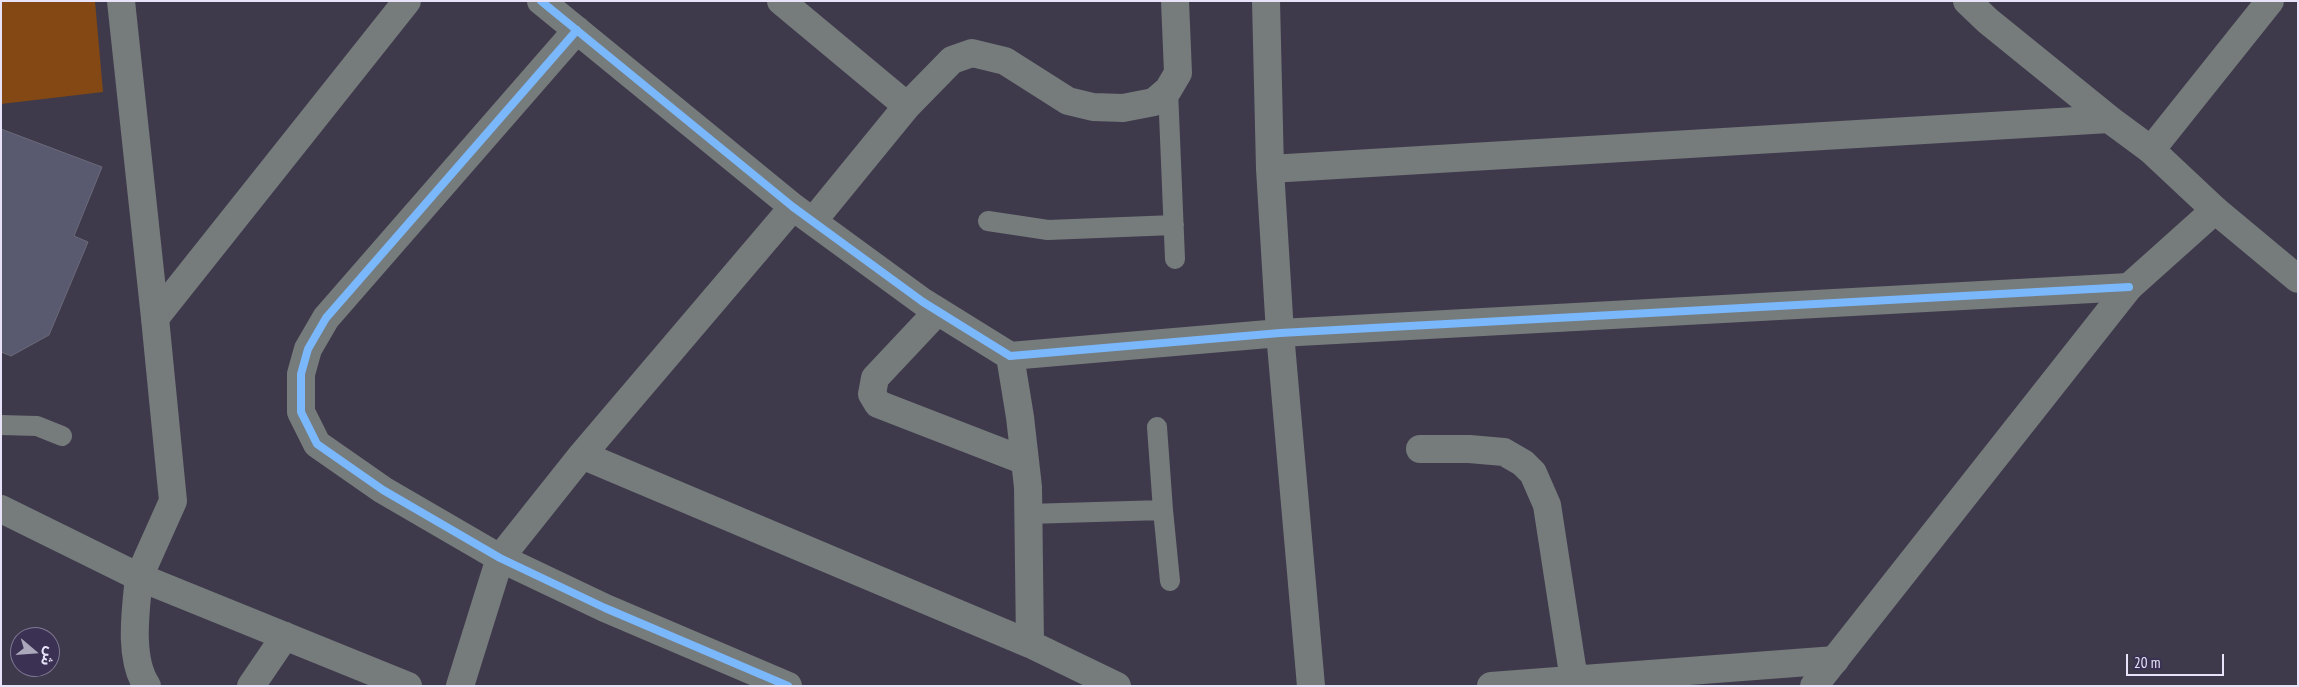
<!DOCTYPE html>
<meta charset="utf-8">
<style>
body{margin:0}
#map{position:relative;width:2299px;height:687px;overflow:hidden;background:#3e3a4b;font-family:"PT Sans Narrow","Noto Sans Arabic",sans-serif}
canvas{display:block}
.frame{position:absolute;inset:0;border:2px solid #e8e3f9;pointer-events:none}
.north{position:absolute;left:10px;top:627px;width:50px;height:50px;box-sizing:border-box;background:#3b3253;border:1px solid #807995;border-radius:50%;rotate:108deg;font-size:14px;font-weight:700;line-height:20px;text-align:center;color:#e8e3f9}
.north::after{content:'';display:block;margin:auto;width:18px;height:22px;background:#aca8bc;clip-path:polygon(50% 0,100% 100%,50% 72%,0 100%)}
.scale{position:absolute;left:2126px;top:654px;width:98px;height:22px;box-sizing:border-box;border:2px solid #e8e3f9;border-top:0;padding-left:6px;font-size:15px;line-height:18px;white-space:nowrap;color:#e8e3f9;-webkit-text-stroke:4px #3b3253;paint-order:stroke}
</style>
<div id="map">
<canvas width="2299" height="687"></canvas>
<div class="frame"></div>
<div class="north">ش</div>
<div class="scale">20 m</div>
</div>
<script>
const ctx = document.querySelector('canvas').getContext('2d');
ctx.lineJoin = 'round';
function fillPath(path, color) { ctx.fillStyle = color; ctx.fill(path, 'evenodd'); }
function stroke(path, color, width, dash) { ctx.strokeStyle = color; ctx.lineWidth = width; ctx.lineCap = dash ? 'butt' : 'round'; ctx.setLineDash(dash || []); ctx.stroke(path); }
const green = new Path2D(`
 M1,1h94l8,91 -102,12z`);
const building = new Path2D(`
 M1,129l101,38 -28,69 14,6 -39,93 -38,21 -10,-4z`);
const service = new Path2D(`
 M1168,90l7,169
 M988,221l60,9 126,-5
 M1,425l36,1 25,10
 M1163,510l7,71
 M1028,514l135,-4 -6,-83`);
const minor = new Path2D(`
 M541,1l252,206 130,95 87,54 270,-23 849,-46
 M781,1l126,105
 M1266,1l4,168 10,164 31,353
 M577,30l-251,288 -18,31 -7,25v38l16,32 66,46 117,68 105,50 183,78
 M2151,150l119,-149
 M1270,169l839,-50
 M2215,210l83,69
 M813,221l94,-115 45,-46 20,-7 33,8 63,40 25,6 30,1 31,-6 14,-12 10,-17 -3,-72
 M938,311l-63,67 -3,16 6,10 147,57
 M155,318l252,-317
 M1010,356l10,61 8,70 2,157
 M1420,449h49l35,3 19,11 10,10 14,32 27,175
 M582,455l448,189 87,42
 M139,577c-3,31 -11,81 8,109
 M251,686l34,-50
 M460,686l40,-128 82,-103 211,-248
 M1491,686l344,-26`);
const tertiary = new Path2D(`
 M121,1l34,317 18,183 -34,76
 M1,509l138,68 269,109
 M1814,686l315,-399 86,-77 -64,-60 -42,-31 -121,-98 -21,-20`);
const cycleway = new Path2D(`
 M541,1l252,206 130,95 87,54 270,-23 849,-46
 M577,30l-251,288 -18,31 -7,25v38l16,32 66,46 117,68 105,50 183,78`);
fillPath(green, '#834813');
fillPath(building, '#59596f');
stroke(building, '#6b6a79', 1);
stroke(service, '#767b7c', 20);
stroke(minor, '#767b7c', 28);
stroke(tertiary, '#767b7c', 28);
stroke(cycleway, '#7ab7fb', 8);
</script>
